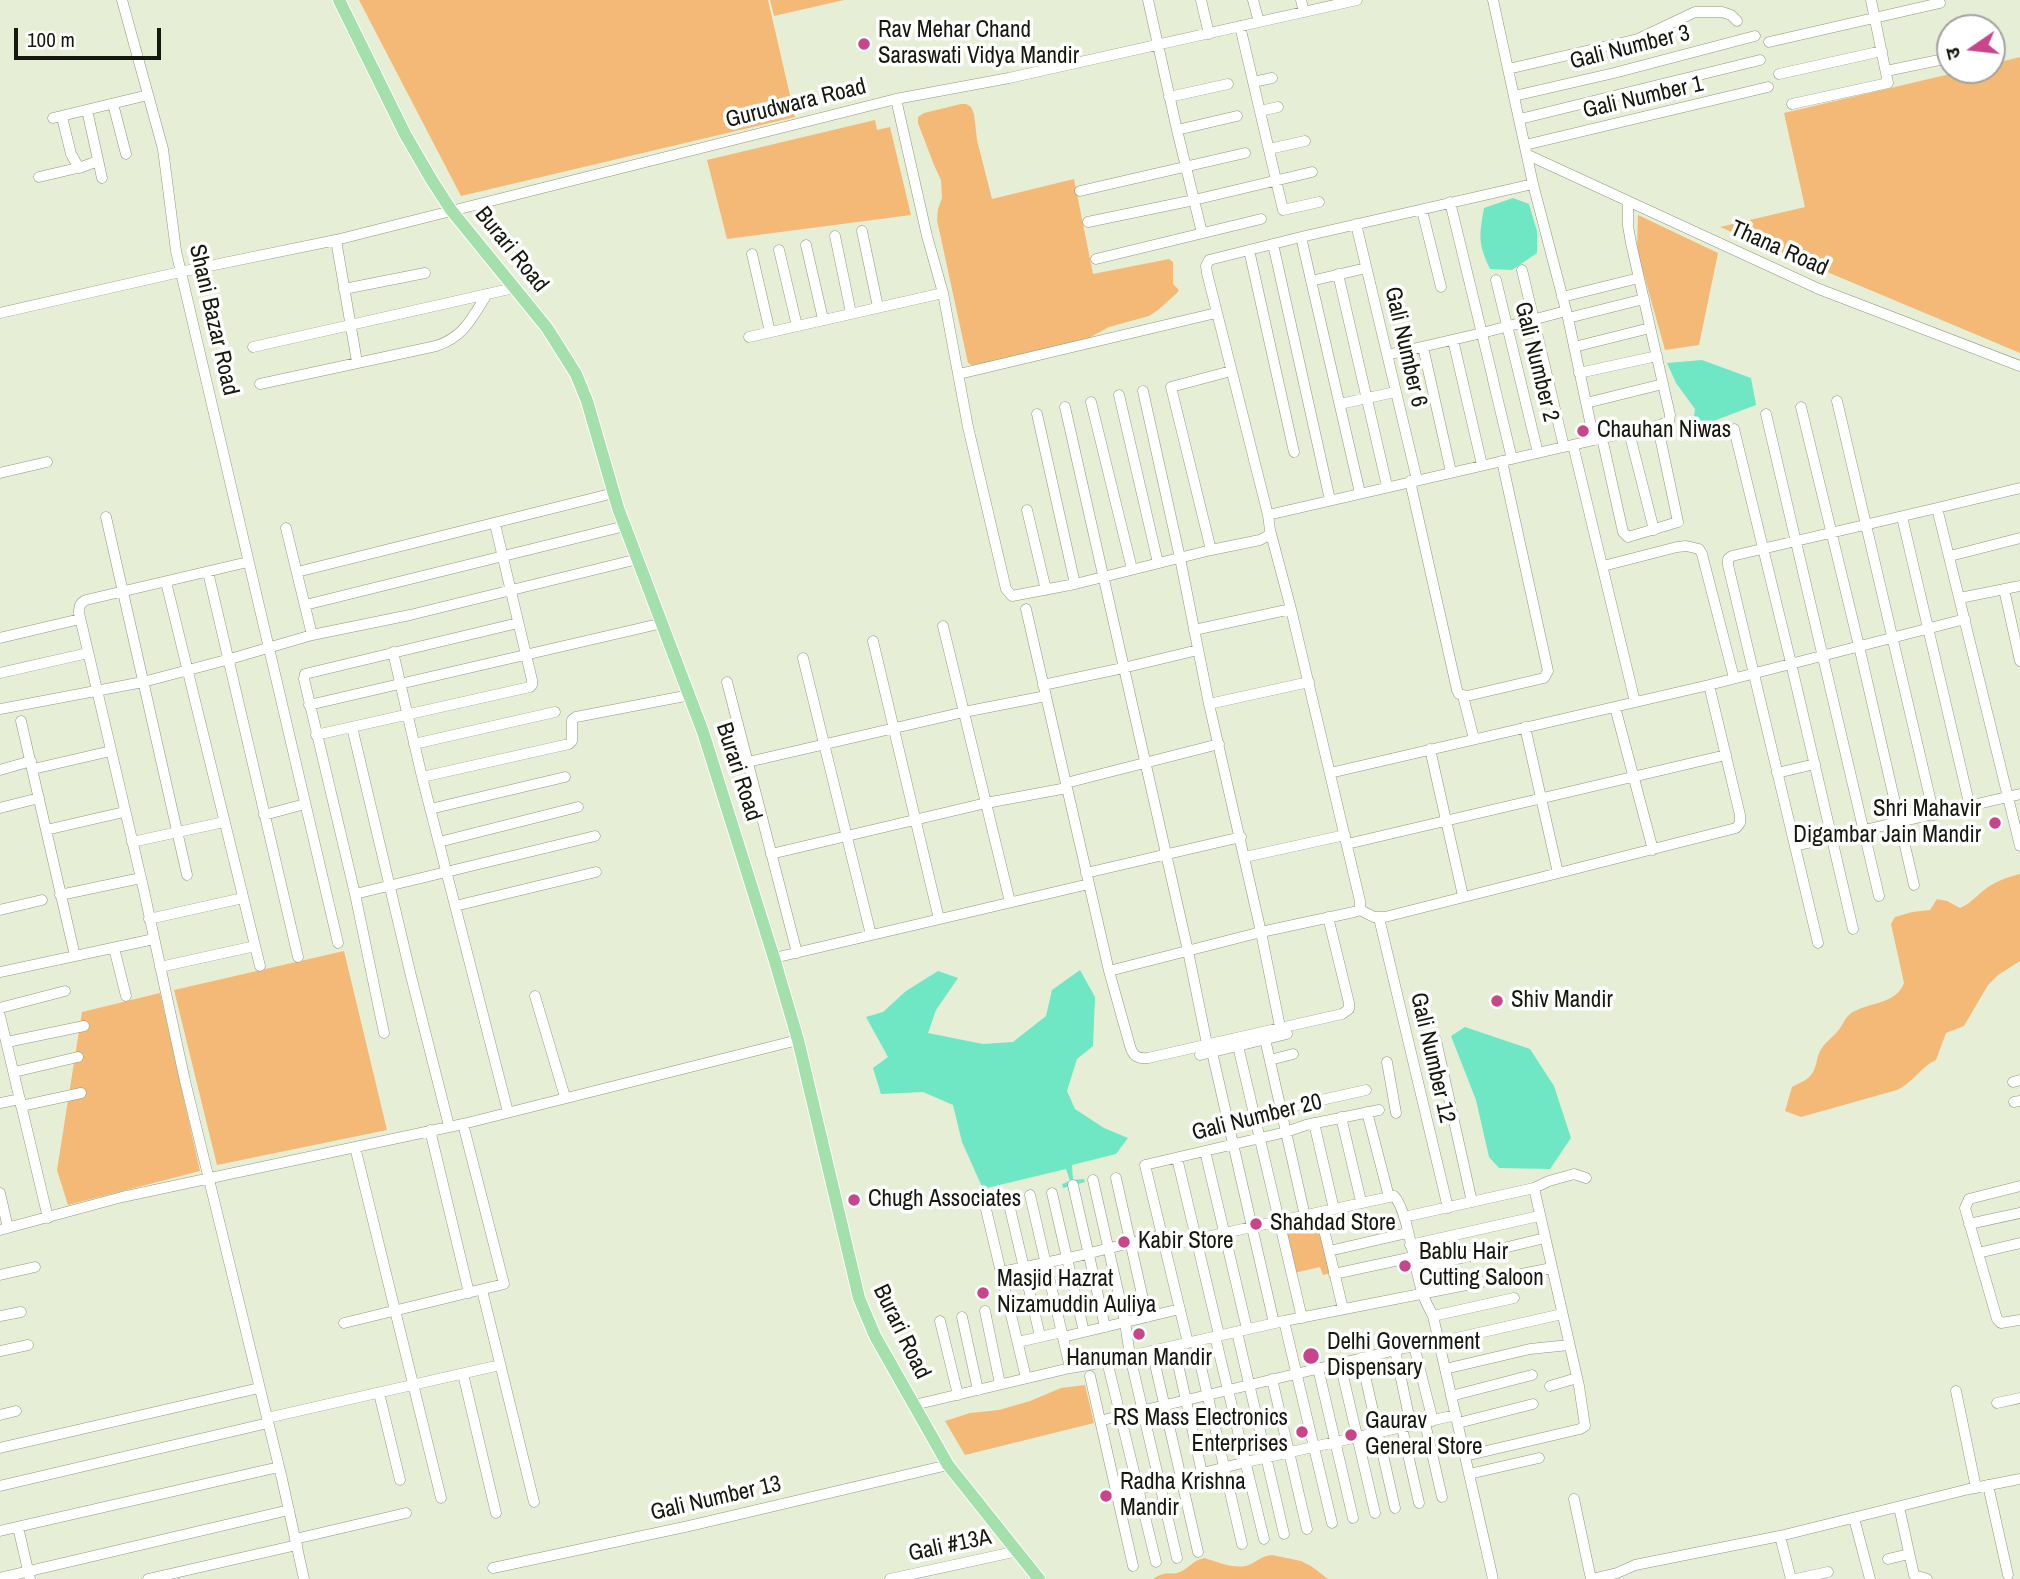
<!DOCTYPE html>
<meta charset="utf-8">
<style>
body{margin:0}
#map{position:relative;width:2020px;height:1579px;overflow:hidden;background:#e6eed5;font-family:"Archivo Narrow","Noto Sans Devanagari",sans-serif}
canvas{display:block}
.north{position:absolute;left:1936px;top:14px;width:70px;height:70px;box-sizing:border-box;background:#fff;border:2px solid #a2a39f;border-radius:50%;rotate:256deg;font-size:19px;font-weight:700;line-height:28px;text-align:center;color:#16180f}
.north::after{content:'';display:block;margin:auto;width:24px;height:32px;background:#c8458a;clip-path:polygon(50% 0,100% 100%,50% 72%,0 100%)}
.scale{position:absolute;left:14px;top:28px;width:147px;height:32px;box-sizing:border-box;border:4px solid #16180f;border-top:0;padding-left:9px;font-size:21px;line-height:24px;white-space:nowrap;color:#16180f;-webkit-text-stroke:5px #fff;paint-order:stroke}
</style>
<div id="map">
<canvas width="2020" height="1579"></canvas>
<div class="north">उ</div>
<div class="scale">100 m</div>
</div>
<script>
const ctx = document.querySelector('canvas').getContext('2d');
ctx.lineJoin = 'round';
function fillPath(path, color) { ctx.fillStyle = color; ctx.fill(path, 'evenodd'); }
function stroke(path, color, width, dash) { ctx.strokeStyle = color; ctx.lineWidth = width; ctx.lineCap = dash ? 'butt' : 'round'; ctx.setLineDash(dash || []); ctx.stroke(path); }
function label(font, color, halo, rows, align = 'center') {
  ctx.font = font + ' "Archivo Narrow",sans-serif'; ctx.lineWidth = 7; ctx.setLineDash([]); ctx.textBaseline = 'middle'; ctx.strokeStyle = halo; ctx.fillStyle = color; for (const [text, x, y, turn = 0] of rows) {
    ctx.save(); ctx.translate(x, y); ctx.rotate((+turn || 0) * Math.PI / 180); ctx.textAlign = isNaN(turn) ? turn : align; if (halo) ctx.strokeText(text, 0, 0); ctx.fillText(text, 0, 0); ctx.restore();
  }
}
const green = new Path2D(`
 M359,0h409l27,117 -334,79z
 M770,0h74l-70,16z
 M2020,57v296l-300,-126 85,-20 -21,-94 183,-43h25v-6z
 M961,104h5l5,3 3,7 3,26 15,59 82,-20 19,95 76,-15 4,3v22l6,6 -2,3 -19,17 -9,6 -40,11 -22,12 -107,25 -8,1 -4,-2 -31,-143 1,-11 4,-11 -1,-18 -7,-15 -16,-42v-6l6,-4z
 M875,120l2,10 13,-3 21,88 -184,24 -20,-79z
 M1638,215l80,38 -19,92 -34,5 -28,-100z
 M2020,874v87l-22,14 -10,10 -24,41 -18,7 -10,27c-16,7 -23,23 -39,30l-96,27 -16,-6 7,-24c5,-3 14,-6 18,-11 7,-7 6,-17 10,-25 4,-8 12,-13 18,-20 5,-6 6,-12 12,-17 18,-13 45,-8 54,-31l-13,-59 4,-7 17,-5 18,-2 7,-11 10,2 13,7c10,-4 15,-11 23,-17 10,-9 25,-14 37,-17z
 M344,951l43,179 -170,35 -43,-175z
 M160,993l40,178 -132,34 -11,-35 25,-158z
 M1318,1219l13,54 -8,2 -3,-8 -26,6 -10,-47z
 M1085,1385l9,38 -129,32 -20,-34 25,-8 29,-3 31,-9 31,-13z
 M1272,1555l29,6 10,5 17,13h-175c14,-9 16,-3 27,-7 10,-4 11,-11 24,-14 14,4 34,13 47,6 8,-4 11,-8 21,-9z`);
const water = new Path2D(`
 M1513,198l16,6 8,27v22l-25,17 -22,-1c-12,-26 -11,-33 -6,-61z
 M1702,360l49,18 5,27 -48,18 -15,2 2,-16 -19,-26 -9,-20z
 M1080,970l15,27 -2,49 -16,13 -10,32 8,18 29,19 24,10 -12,16 -44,11 1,15 11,-1 1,3 -22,6 -1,-4 8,-3 -4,-12 -83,20 -21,-47 -9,-37 -30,-13 -42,2 -8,-26 15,-11 -22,-40 17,-5 23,-21 32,-20 20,7 -22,32 -8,23 55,11 30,-2 33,-26 6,-26z
 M1465,1027l65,22 24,37 17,52 -21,31 -51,-1 -10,-11 -13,-57 -25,-64z`);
const minor = new Path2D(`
 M122,0l41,149 13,102 162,692
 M1148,0l29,130 25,103
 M1201,0l8,34
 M1253,0l6,22
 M1301,0l3,12
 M1240,26l43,184 36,-8
 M1769,42l171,-39
 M1508,69l130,-30 57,-27h27l9,3 6,6
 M1886,71l63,-13
 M1779,74l103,-23
 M1253,82l19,-4
 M1514,96l100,-23 141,-37
 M1169,97l59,-13
 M896,99l31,137 16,57 25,134 38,162 6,7 63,-12 136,-34 49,-10 9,-5 1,-5 -2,-15 -61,-242 -1,-7 3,-6 92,-23 232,-53
 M113,104l13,50
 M1792,104l96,-21 -17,-83
 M87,110l15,68
 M1260,111l18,-4
 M62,117l9,37 8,14 19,-7
 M53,118l95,-23
 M1520,119l240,-59
 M1177,130l60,-14
 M1525,145l243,-58
 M1269,149l36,-8
 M1528,155l291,134 201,77
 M39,177l34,-8
 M1080,191l165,-38
 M1450,202l43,177
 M1422,210l19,77
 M1088,222l106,-22 118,-28
 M1356,224l61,256
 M862,231l16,76
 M835,236l16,77
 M1301,237l59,256
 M336,240l21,122
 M1273,244l57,256
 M806,245l17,74
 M779,250l18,76
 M1249,250l45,202
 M752,254l18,78
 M1096,259l165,-40
 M1522,270l42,177
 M1338,274l49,212
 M1496,280l42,173
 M1311,281l55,-13
 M344,289l81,-16
 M1562,297l77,-19
 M0,313l180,-41 156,-32 560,-141 113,-21 348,-78
 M1568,318l76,-19
 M749,337l194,-44
 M1453,340l29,125
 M253,347l261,-59
 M1423,347l28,125
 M1574,347l76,-19
 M1391,354l91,-21 84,-22
 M1579,373l78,-17
 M959,374l257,-61
 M1493,380l19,79
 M260,384l176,-38c28,-9 36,-28 51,-52
 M1143,391l37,167 29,146 52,228 19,95
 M1119,395l39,168
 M1837,401l97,414
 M1091,402l41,167
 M1586,403l77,-19
 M1340,404l55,-12
 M1065,407l123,544 19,93
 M1801,407l58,239 55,239
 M1037,414l38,170
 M1766,414l113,482
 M1734,429l57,234 62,266
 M1629,432l25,98
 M1602,438l21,94 5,5 50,-15 -18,-85
 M1594,440l66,-15 9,-4 1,-6 -39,-172 -3,-17v-25
 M1573,445l62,257
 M0,473l47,-11
 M1410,481l47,209 2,4 8,2 77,-18 4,-7 -46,-210
 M2020,488l-83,20 83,338
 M1027,510l19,80
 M1268,515l326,-75 -26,-122 -35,-134 -40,-184
 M106,517l81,358
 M1902,517l68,290
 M286,528l26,107
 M1211,550l-40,-163 60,-16
 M1950,556l70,-18
 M248,562l-162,38c-6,3 -7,6 -7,13l65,278 41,190 97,398 22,100
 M1603,566l74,-19 9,-1 13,3 3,5 32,124
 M208,572l90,385
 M297,572l317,-79
 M166,582l94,384
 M2004,589l16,72
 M1960,598l60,-12
 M305,605l320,-79
 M1026,609l83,362 152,-39 93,-20 6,-2v-9l-69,-292 -21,-79
 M943,626l67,276
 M1194,630l97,-21
 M0,638l80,-19
 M873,641l66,278
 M393,652l29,125 86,335
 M803,658l68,277
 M0,673l88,-20
 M727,682l70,271
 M1043,685l80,-17 75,-18
 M1463,696l11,43
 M1209,704l100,-22
 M309,705l354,-82
 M1615,707l38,143
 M0,709l143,-27 87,-23 82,-24 98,-20 228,-56
 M21,721l54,235
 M352,727l59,249 38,150
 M1525,727l33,146
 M316,735l214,-48 2,-2v-5l-37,-156
 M414,744l141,-32
 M1430,749l33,147
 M748,762l216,-50 82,-16
 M33,769l78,-18
 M0,770l31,-9
 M1330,773l379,-88 256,-66
 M1777,773l38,-9
 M422,777l147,-33 3,-3v-21l4,-3 114,-22
 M1066,783l153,-39
 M0,808l39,-10
 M430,809l135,-32
 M264,815l41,-11
 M46,830l78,-18
 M132,842l92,-20
 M439,842l139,-35
 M1347,844l379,-89
 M1795,846l225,-52
 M771,854l215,-51 81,-15
 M1245,857l100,-22
 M1086,873l155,-36
 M355,894l240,-58
 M60,895l81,-17
 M455,906l141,-34
 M0,910l42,-10
 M1360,910l14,7h11l351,-89 4,-5v-8l-31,-130
 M1379,918l69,290
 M149,919l94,-21
 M1818,943l-90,-378v-6l4,-3 205,-48
 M114,948l12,48
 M774,958l315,-74
 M160,967l95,-21
 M1109,971l21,75c3,10 7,13 18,12l194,-44 7,-5v-6l-21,-86
 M0,972l154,-33
 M535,996l30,101
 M0,1008l65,-17
 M0,1016l48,202
 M384,1033l-29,-139 -51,-215 1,-5 4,-1 209,-50
 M1265,1039l40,177
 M1436,1040l36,162
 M7,1042l77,-16
 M1238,1046l64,272
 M1212,1052l62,271
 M1200,1055l87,-21
 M1270,1060l23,-6
 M1387,1062l9,51
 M14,1072l64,-15
 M2013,1082l7,-2
 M2014,1102l6,-1
 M0,1103l20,-4
 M21,1106l60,-13
 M1281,1109l85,-19
 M1367,1112l22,85
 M1341,1117l19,80
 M1314,1123l19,82
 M430,1130l39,163
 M355,1147l86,351
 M1205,1151l42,178
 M1177,1158l42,177
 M1116,1178l31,139
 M1093,1180l32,142 5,34 47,202
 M1073,1185l15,66
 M2020,1186l-51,13 -4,9 32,111 4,4 19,-3
 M0,1193l8,35
 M1052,1193l32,139
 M1030,1195l40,173
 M1008,1200l32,136
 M985,1205l41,173
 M1320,1213l23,96
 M1404,1217l130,-29 15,-7 25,-7 12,4
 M1969,1224l51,-11
 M0,1230l122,-33 341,-73 335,-84
 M1410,1245l129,-29
 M1165,1246l224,-49 5,-1c14,14 20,73 28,95 2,9 7,17 11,25l60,263
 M1329,1251l78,-18
 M1090,1253l72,-18
 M1978,1253l42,-10
 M1089,1255l16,72
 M1416,1269l129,-31
 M1002,1272l85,-18
 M1334,1274l79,-17
 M0,1275l35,-8
 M482,1290l52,212
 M985,1311l15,73
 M0,1316l21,-4
 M1433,1316l81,-18
 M962,1317l16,73
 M940,1321l18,74
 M1284,1321l48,202
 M344,1323l160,-39 -41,-160
 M1237,1332l47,202
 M1215,1336l49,203
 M1063,1337l117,-28
 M1195,1341l47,203
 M1018,1342l44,-10
 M1439,1342l123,-28
 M1188,1343l-43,-178 141,-33 20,-7 73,-15
 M1174,1346l28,127
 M1414,1346l19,75
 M1395,1350l16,76
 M0,1351l28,-6
 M1152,1351l46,201
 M1361,1358l34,150
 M1107,1361l49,201
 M1340,1363l35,150
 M1318,1368l35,150
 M1445,1369l85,-20 39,-4
 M463,1374l33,139
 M1090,1376l43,190
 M1272,1379l35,150
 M1550,1386l27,-8
 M1956,1391l20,97
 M379,1393l21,87
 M1451,1396l81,-21
 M1997,1403l23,-5
 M914,1405l156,-37 24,-4 190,-43 268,-53
 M0,1415l16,-4
 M267,1418l233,-53
 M1107,1419l331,-79
 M1425,1423l17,74
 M1458,1423l75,-19
 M1402,1428l17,75
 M0,1448l259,-60
 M1465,1456l115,-27 5,-3 -6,-40 -45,-198
 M1469,1474l70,-16
 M1988,1485l20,90
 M0,1486l268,-63
 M1116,1495l130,-33 210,-47
 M1574,1499l17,80
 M1899,1507l15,68 13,4
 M1854,1518l16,61
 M18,1527l12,52
 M0,1531l279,-64
 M1780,1536l11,43
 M295,1539l111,-26
 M1888,1559l21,-5
 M493,1568l196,-42 259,-61
 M0,1578l289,-68
 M148,1579l149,-34
 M890,1579l128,-28
 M1592,1579l25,-6 18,-8 145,-29 189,-47 51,-10
 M1796,1579l32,-7`);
const major = new Path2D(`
 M339,0l66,134 26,45 20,31 96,118 29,46 11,27 31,107 85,224 71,226 24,82 61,258 16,38 73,129 91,114`);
const markers = [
 [864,44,7,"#c8458a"],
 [1583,431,7,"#c8458a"],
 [1995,823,7,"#c8458a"],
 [1497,1001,7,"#c8458a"],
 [854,1200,7,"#c8458a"],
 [1256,1224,7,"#c8458a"],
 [1124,1242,7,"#c8458a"],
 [1405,1266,7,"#c8458a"],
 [983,1293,7,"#c8458a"],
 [1139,1334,7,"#c8458a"],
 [1311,1356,9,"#c8458a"],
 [1302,1432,7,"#c8458a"],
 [1351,1435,7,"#c8458a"],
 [1106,1496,7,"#c8458a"]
];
const poiNames = [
 ["Rav Mehar Chand",878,31],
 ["Saraswati Vidya Mandir",878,57],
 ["Chauhan Niwas",1597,431],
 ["Shri Mahavir",1981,810,"right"],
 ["Digambar Jain Mandir",1981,836,"right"],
 ["Shiv Mandir",1511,1001],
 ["Chugh Associates",868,1200],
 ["Shahdad Store",1270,1224],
 ["Kabir Store",1138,1242],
 ["Bablu Hair",1419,1253],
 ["Cutting Saloon",1419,1279],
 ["Masjid Hazrat",997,1280],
 ["Nizamuddin Auliya",997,1306],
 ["Delhi Government",1327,1343],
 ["Dispensary",1327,1369],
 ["Hanuman Mandir",1139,1359,"center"],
 ["RS Mass Electronics",1288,1419,"right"],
 ["Enterprises",1288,1445,"right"],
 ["Gaurav",1365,1422],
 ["General Store",1365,1448],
 ["Radha Krishna",1120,1483],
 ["Mandir",1120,1509]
];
const streetNames = [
 ["Gali Number 3",1630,48,-14],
 ["Gali Number 1",1643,98,-13],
 ["Gurudwara Road",796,104,-14],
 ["Thana Road",1779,249,24],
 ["Burari Road",511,250,51],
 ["Shani Bazar Road",213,320,77],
 ["Gali Number 6",1405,347,77],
 ["Gali Number 2",1536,362,76],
 ["Burari Road",738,772,72],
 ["Gali Number 12",1432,1058,77],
 ["Gali Number 20",1257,1118,-14],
 ["Burari Road",901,1332,64],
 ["Gali Number 13",716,1499,-13],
 ["Gali #13A",950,1546,-12]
];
fillPath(green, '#f4b976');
fillPath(water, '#6fe7c5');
stroke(minor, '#909780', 11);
stroke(major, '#fff', 14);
stroke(minor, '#fff', 10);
stroke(major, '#a4e0ac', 12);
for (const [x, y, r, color] of markers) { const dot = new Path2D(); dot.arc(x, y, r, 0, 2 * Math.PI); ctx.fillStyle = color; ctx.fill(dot); stroke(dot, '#fff', 2.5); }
label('23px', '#16180f', '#fff', poiNames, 'left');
label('23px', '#16180f', '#fff', streetNames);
</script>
